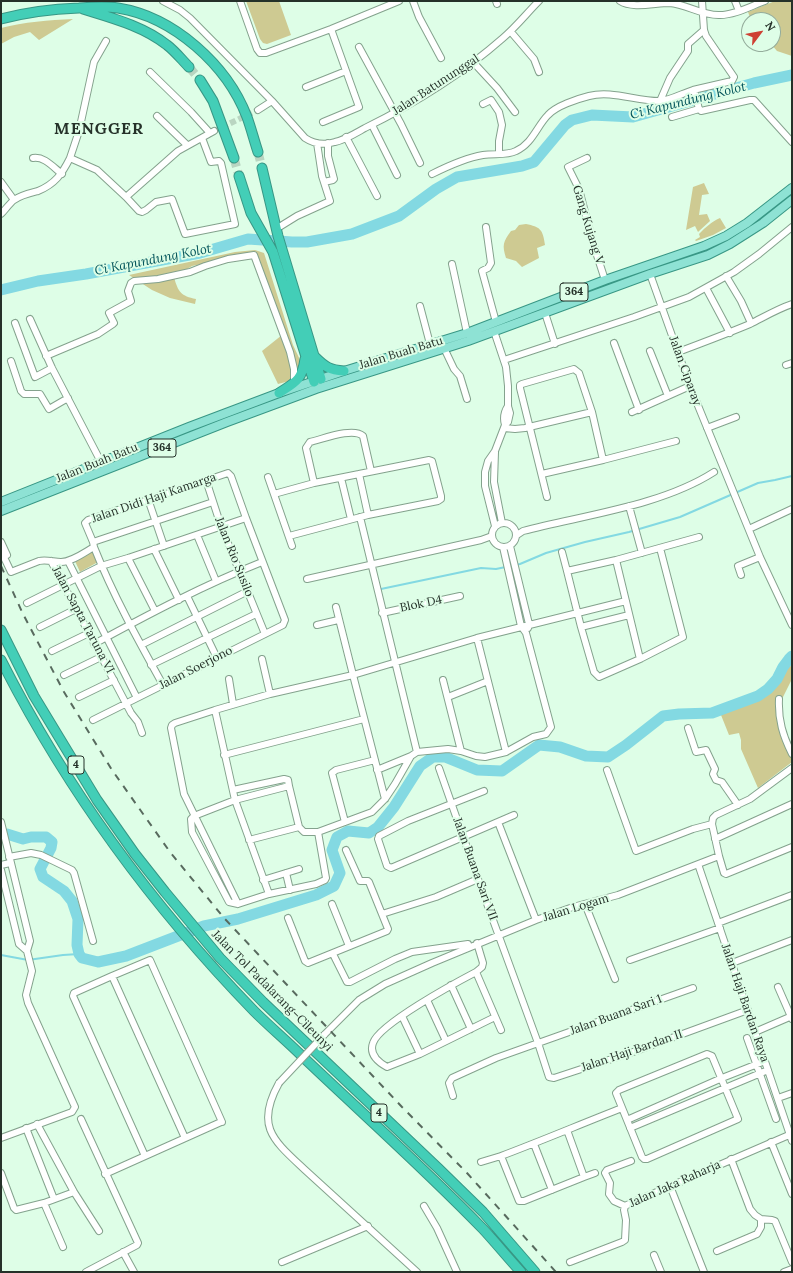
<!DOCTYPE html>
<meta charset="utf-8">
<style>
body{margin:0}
#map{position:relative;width:793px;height:1273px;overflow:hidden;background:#defee7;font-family:Lora,serif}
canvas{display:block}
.frame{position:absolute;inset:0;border:2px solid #253129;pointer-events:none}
.north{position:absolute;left:741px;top:12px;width:40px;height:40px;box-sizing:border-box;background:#defee7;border:1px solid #94ac9b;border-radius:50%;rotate:58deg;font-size:11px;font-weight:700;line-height:16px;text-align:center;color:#253129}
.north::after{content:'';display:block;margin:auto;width:14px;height:18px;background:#ce4033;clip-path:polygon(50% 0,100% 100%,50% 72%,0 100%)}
</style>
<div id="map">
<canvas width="793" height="1273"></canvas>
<div class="frame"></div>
<div class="north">N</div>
</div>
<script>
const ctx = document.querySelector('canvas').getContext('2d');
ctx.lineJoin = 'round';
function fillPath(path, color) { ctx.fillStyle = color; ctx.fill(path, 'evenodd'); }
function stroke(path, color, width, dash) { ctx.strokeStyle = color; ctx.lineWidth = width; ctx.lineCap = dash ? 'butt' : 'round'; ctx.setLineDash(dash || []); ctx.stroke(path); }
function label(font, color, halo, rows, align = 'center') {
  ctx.font = font + ' Lora,serif'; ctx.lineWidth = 4; ctx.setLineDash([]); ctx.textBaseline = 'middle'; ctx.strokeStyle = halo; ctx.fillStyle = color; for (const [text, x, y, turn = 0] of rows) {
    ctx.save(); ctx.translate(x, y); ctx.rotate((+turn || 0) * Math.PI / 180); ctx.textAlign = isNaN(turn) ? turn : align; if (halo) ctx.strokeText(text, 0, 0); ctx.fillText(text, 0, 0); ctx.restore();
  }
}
const green = new Path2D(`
 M246,1h33l12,34 -24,9 -4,-1 -3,-4z
 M775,1h17v55l-15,-5 -6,-7h2v-24h-22l-3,-8z
 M73,19l-34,21 -9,-8 -16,5 -13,7v-16c23,-6 48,-8 72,-9z
 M704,183l5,11 -7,1 -3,20 8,-1 3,7 -12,11 -3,-6 -9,4 7,-43z
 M720,218l6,10 -13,7 -17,6 -1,-1 5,-3 -1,-3c7,-7 12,-12 21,-16z
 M526,224c14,3 17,5 19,21l-8,3 2,10 -17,9 -6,-6 -10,-3c-4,-13 -3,-16 5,-27l4,-1 4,-5z
 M255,250l9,3 29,92 9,19 -5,15 -19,5 -16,-33 20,-16 -29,-78 -38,4 -23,5 -18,11c4,15 7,19 22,22l-1,5 -25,-6 -18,-8 -23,-15 106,-23z
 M92,551l6,11 -18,10 -5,-11z
 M789,664l3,4v11l-10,20 -2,21 12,34v8l-34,26 -17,-39v-9l-2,-7 -10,2 -8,-20 47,-22z`);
const stream = new Path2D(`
 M381,589l100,-21 15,1 24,-5 26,-11 39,-11 44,-10 51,-15 78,-34 17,-3 17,-4
 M1,955l27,5 35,-5 16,-1`);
const river = new Path2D(`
 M1,290l37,-9 48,-7 114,-21 48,-14 44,3h15l45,-8 47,-18 37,-27 21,-12 65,-11 12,-4 31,-37 7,-5 20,-5 41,2 121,-34 38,-8
 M1,837l6,-3 16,5 8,-2h15l6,5 -1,6 -11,21 3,8 21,14 8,10 6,18 -1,26 2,9 3,4 16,4 28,-6 78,-30 34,-7 78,-24 18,-9 6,-13 -8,-23 5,-13 11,-6 21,2 9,-6 16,-20 26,-41 13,-9h12l32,13 25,1 37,-26 21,2 26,9 22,1 18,-12 37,-29 16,-2 33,-1 46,-17 10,-7 9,-10 6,-12 6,-8 3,-3`);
const minorTunnel = new Path2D(`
 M214,131l44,-21`);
const highwayTunnel = new Path2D(`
 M189,67l11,13
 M258,152l4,16
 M234,158l5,18`);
const minor = new Path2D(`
 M163,1l17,9 10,8 82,83 33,37c9,6 20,7 30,4 10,-2 21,-9 30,-14 49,-24 97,-54 138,-90 13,-11 24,-25 36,-37
 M240,1l17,48 3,4h6l65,-24 68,-28
 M413,1l6,16 22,41
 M496,1l1,3
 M620,1c12,8 35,2 49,2 18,1 33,13 51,12 15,0 31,-9 45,-14
 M735,1l4,10
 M511,32l23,27 5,13
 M359,47l42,77 19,39
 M473,62l24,26 18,24
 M150,72l41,40 19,21
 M306,87l40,-16
 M694,90l5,19 2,2 49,-11h4l38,42
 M660,101l10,-23 18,-27v-7l16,-14
 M483,104l8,-4 8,12 3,13 -3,16v13
 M258,110l14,-9
 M157,116l30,29
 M672,117l27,-8
 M323,122l36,-15 -28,-78
 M372,125l25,50
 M346,137l31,59
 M33,158c11,-2 20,9 29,16
 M70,158l9,-27 15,-69 12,-21
 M587,158l-19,9 11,22 14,54 12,37
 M432,174c16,-8 33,-16 51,-19 11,-2 23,1 33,-4 16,-7 21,-25 32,-36 8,-9 29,-16 41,-19 22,-6 47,5 70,5 10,0 24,-8 34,-11 13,-3 26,-6 39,-9l2,-4 -28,-41 -2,-6 -2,-29
 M1,182l13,18
 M324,182l9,-2 1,-1 -6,-23v-13
 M126,197l13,14 3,1 4,-2 10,-8 16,-3 13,35 50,-10 -14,-61 -2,-2 -8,1 -9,-24
 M1,214c4,-4 8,-10 13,-14 7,-5 16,-7 24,-9 17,-7 24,-17 32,-33l27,12 29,27 52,-46 36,-20
 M486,227l5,36 -3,5 -6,3 14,51
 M276,229l21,-13 33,-15 -8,-25 -5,-33
 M452,264l15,69
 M650,274l40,112 70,171 32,68
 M726,276l15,25 10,22
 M706,288l24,45
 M420,306l10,38
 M545,313l10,31
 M30,319l22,49 49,94
 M15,323l20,54 17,-9
 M494,331l12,36 2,19v20l2,7 -2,9 -3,3 -10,26 -7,10 -3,11v14l10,40
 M614,343l25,67
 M444,348l10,21 6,7 7,23
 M650,351l18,45
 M678,352c24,-9 48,-18 72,-28 14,-7 27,-15 42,-20
 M46,356l52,-22 15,-10 1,-1 -5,-10 22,-12 -3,-10 3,-8 3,-2 24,-2 32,-7 15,-6 23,-7 26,-4 36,97 4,17v14
 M504,360l130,-43 55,-20 45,-25 25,-18 33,-27
 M11,361l10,30 3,3h16l9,15 19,-11
 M786,365l6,-2
 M632,412l58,-26
 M505,425c-2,-7 -1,-13 3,-19
 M504,428l11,1 10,-1 67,-16
 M707,428l29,-11
 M495,452l-1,30 8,41
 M359,474l9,41
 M542,474l61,-14 73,-19
 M268,477l24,69
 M341,478l10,41
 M206,480l15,46 44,108
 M314,483l-8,-35 4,-6c13,-3 43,-15 53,-6l8,35
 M274,494l40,-11 115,-23 3,1 9,35v3l-3,2 -70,14 -79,21
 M547,497l-27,-109v-3l2,-1 52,-15 5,4 13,39 11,48
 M148,499l16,47
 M629,506l13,47
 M360,517l57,235
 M492 535a12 12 0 1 1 24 0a12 12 0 1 1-24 0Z
 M749,529l43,-20
 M197,535l19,46
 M517,535l6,-4c61,-16 138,-25 191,-59
 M1,542l6,13
 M93,542l120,-40
 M510,546l19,78 -1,4
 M94,547c19,48 44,93 69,138
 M503,547l18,79 5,7 25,94 -5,7 -13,3 -27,15
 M154,549l25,51
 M1,551l10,21 28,-11c7,-2 15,1 22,1 11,0 24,-10 33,-15l-1,-5 -8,-19 3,-3 140,-47 3,3 15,42 39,102 -2,5 -190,95
 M562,552l5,19
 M128,558l27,53
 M616,560l-49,11 14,56 13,45 5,5 41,-18 43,-22 -23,-89
 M51,561l80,152 7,9 4,11
 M68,561l69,137
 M741,575l-3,-9 22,-9
 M307,579l174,-39 11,-4
 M187,596l30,62
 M27,603l74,-37 27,-8 118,-40
 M382,613l78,-17
 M317,625l21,-5
 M40,627l36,-18
 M581,627l48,-12
 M94,644c55,-30 110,-59 168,-82
 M141,645l107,-54
 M52,651l37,-18
 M262,659l8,35
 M640,659l-24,-99 83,-23
 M151,665l105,-51
 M64,675l37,-18
 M229,679l4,25
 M443,680l18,71
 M79,697l35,-17
 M448,697l40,-16
 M779,699c-1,21 4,37 13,55
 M215,710l-40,13 -3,2 -1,3 13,66 54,110
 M688,728l8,24 10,-2 9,19 -2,5 3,6 6,2 16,23
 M224,755l140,-36
 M439,768l39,111 60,164 11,34 5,1 82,-27 112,-41
 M377,770l34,-14
 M607,770l29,81 57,-22 19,-5
 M233,790l51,-11 4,1 1,6
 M484,791l-76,30 -29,15 -1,3 9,27 4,2 123,-53
 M385,799l-32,-124 124,-37 149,-37
 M1,822l29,119 -3,10 5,20 -6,24 2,8 47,104 -3,5 -71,26
 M345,822l-13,-49 4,-3 39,-10
 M498,822l38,98
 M318,832l8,46 -1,2 -9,4 -47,10 -31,10 -9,-2 -37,-70 -1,-13 3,-3 41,-16 54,-14 10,41 5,5h14l54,-20 13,-13 10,-15 16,-28 6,-4 31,-3 13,2 15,5 9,1 21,-5 -29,-114
 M715,839l77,-35
 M249,840l50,-13
 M719,856l5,17 2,1 66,-27
 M9,857l22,-4 10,2 31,15 2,3 19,68
 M698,864l94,277
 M1,865l9,-2
 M1,870l18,74 8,7
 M286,873l4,17
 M263,880l36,-11
 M269,894l-34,-94 -20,-90 55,-16 83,-19 -17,-68
 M332,904l17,42
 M585,904l30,75
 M382,914l54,-17 42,-18
 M288,918l17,43 3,2 79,-32 1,-2 -19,-47 -1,-1h-8l-14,-31
 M718,923l74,-28
 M477,943l6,20 -1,4 -6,5 25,58
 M333,954l14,28h3l45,-23 17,-7 56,-8
 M630,960l90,-32
 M732,963l60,-23
 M476,972c-19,10 -97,52 -103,71 -4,11 5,19 14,24l33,-13 75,-37
 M112,976l73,162
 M451,985l20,44
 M778,987l14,32
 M427,1000l19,41
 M402,1016l18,38
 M755,1032l37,-16
 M324,1035l35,-35 26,-16 47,-21 104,-43 37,-13 45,-12 101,-39 -7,-32 1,-6 3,-3 34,-16 42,-31
 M747,1038l29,81
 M707,1054l5,2 26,63 -91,40h-3l-2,-2 -26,-64 3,-3z
 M279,1083c-24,43 -6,57 25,86l113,103
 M453,1096l-4,-13 3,-5 44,-20 197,-70
 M778,1098l14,-5
 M81,1119l57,124 -1,2 -51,27
 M627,1120l95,-42 43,-17
 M37,1124l37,68 25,39
 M26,1128l28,71
 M630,1128l138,-58
 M567,1130l17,47 -60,24h-5l-18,-45c40,-15 80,-32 121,-48
 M771,1142l21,52
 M534,1144l18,46
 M731,1159l19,50 5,6 6,4
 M481,1162l20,-6
 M1,1173l13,35 2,2 28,-7 30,-11
 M105,1174l116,-52h1l-72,-162 -38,16 -38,17 -1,3 72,160
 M584,1177l11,-4
 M670,1186l34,86
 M44,1203l19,44
 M424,1206l13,22 20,44
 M625,1206l-11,-5 -5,-7 1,-11 -5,-10 2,-3 24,-9
 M761,1219l11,1 3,1 17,41
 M717,1251l40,-17 4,-7v-8
 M123,1252l11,20
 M654,1255l7,17
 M282,1262l86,-36
 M570,1262l52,-20 3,-2 1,-20 -2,-10 1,-4 4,-2 160,-69
 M784,1272l8,-3`);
const major = new Path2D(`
 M1,502l188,-75 90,-34 65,-22 123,-38 138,-53 99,-34 22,-10 21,-13 45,-35
 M1,511l226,-89 89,-33 152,-48 182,-67 58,-19 22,-11 33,-21 29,-23`);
const highway = new Path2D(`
 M83,9c29,9 60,17 84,36 8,6 15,15 22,22
 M1,19c26,-7 51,-10 78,-11 13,-1 26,-2 39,0 56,9 109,57 129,109 4,11 7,23 11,35
 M200,80l13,21 21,57
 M262,168l16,68 43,143
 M239,176l12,37 22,39 41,130
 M315,357c10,10 15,13 29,14
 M279,393c17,-11 23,-13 26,-34
 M1,630l33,66 63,104 38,54 30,38 55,66 43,44 176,167 44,43 52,60
 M1,660c65,128 152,247 253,351 16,16 34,31 50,47 60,57 122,112 179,171 13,14 25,29 38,43`);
const rail = new Path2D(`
 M1,566l22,48 41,78 48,78 58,82 54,66 178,189 65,66 89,99`);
const minorBridge = new Path2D(`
 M279,1083l45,-48`);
const shields = [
 [574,292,28],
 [162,448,28],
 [76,765,16],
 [379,1113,16]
];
const shieldNames = [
 ["364",574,292],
 ["364",162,448],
 ["4",76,765],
 ["4",379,1113]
];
const streetNames = [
 ["Jalan Batununggal",436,85,-33],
 ["Gang Kujang V",588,225,73],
 ["Jalan Buah Batu",401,353,-17],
 ["Jalan Ciparay",685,371,70],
 ["Jalan Buah Batu",97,463,-22],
 ["Jalan Didi Haji Kamarga",154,498,-19],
 ["Jalan Rio Susilo",234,557,68],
 ["Blok D4",421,604,-12],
 ["Jalan Sapta Taruna VI",83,620,62],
 ["Jalan Soerjono",196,668,-27],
 ["Jalan Buana Sari VII",475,869,70],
 ["Jalan Logam",576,908,-17],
 ["Jalan Tol Padalarang–Cileunyi",272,991,45],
 ["Jalan Haji Bardan Raya",745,1003,71],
 ["Jalan Buana Sari 1",616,1015,-20],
 ["Jalan Haji Bardan II",632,1051,-19],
 ["Jalan Jaka Raharja",675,1184,-24]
];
const waterNames = [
 ["Ci Kapundung Kolot",688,101,-14],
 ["Ci Kapundung Kolot",153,260,-11]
];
const districtNames = [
 ["MENGGER",99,129]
];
fillPath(green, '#ceca92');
stroke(stream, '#83d9e2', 2);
stroke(river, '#83d9e2', 11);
stroke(minorTunnel, '#b9d5c1', 6, [6, 3]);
stroke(highwayTunnel, '#b9d5c1', 9, [9, 4.5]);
stroke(minor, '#84a28d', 8);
stroke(major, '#389785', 10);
stroke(highway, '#389785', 11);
stroke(minor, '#fff', 6);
stroke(major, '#8ee2d4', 8);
stroke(highway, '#43ceb7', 9);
stroke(rail, '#586a5e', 2, [7, 7]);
stroke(minorBridge, '#84a28d', 8, []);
stroke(minorBridge, '#fff', 6);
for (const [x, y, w] of shields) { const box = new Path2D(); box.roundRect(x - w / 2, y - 9, w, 18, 3); ctx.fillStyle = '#defee7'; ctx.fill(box); stroke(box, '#253129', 1); }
label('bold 11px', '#253129', null, shieldNames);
label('12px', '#253129', '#defee7', streetNames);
label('italic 13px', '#02545a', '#defee7', waterNames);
ctx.letterSpacing = '1px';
label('bold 16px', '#253129', '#defee7', districtNames);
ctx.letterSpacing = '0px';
</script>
